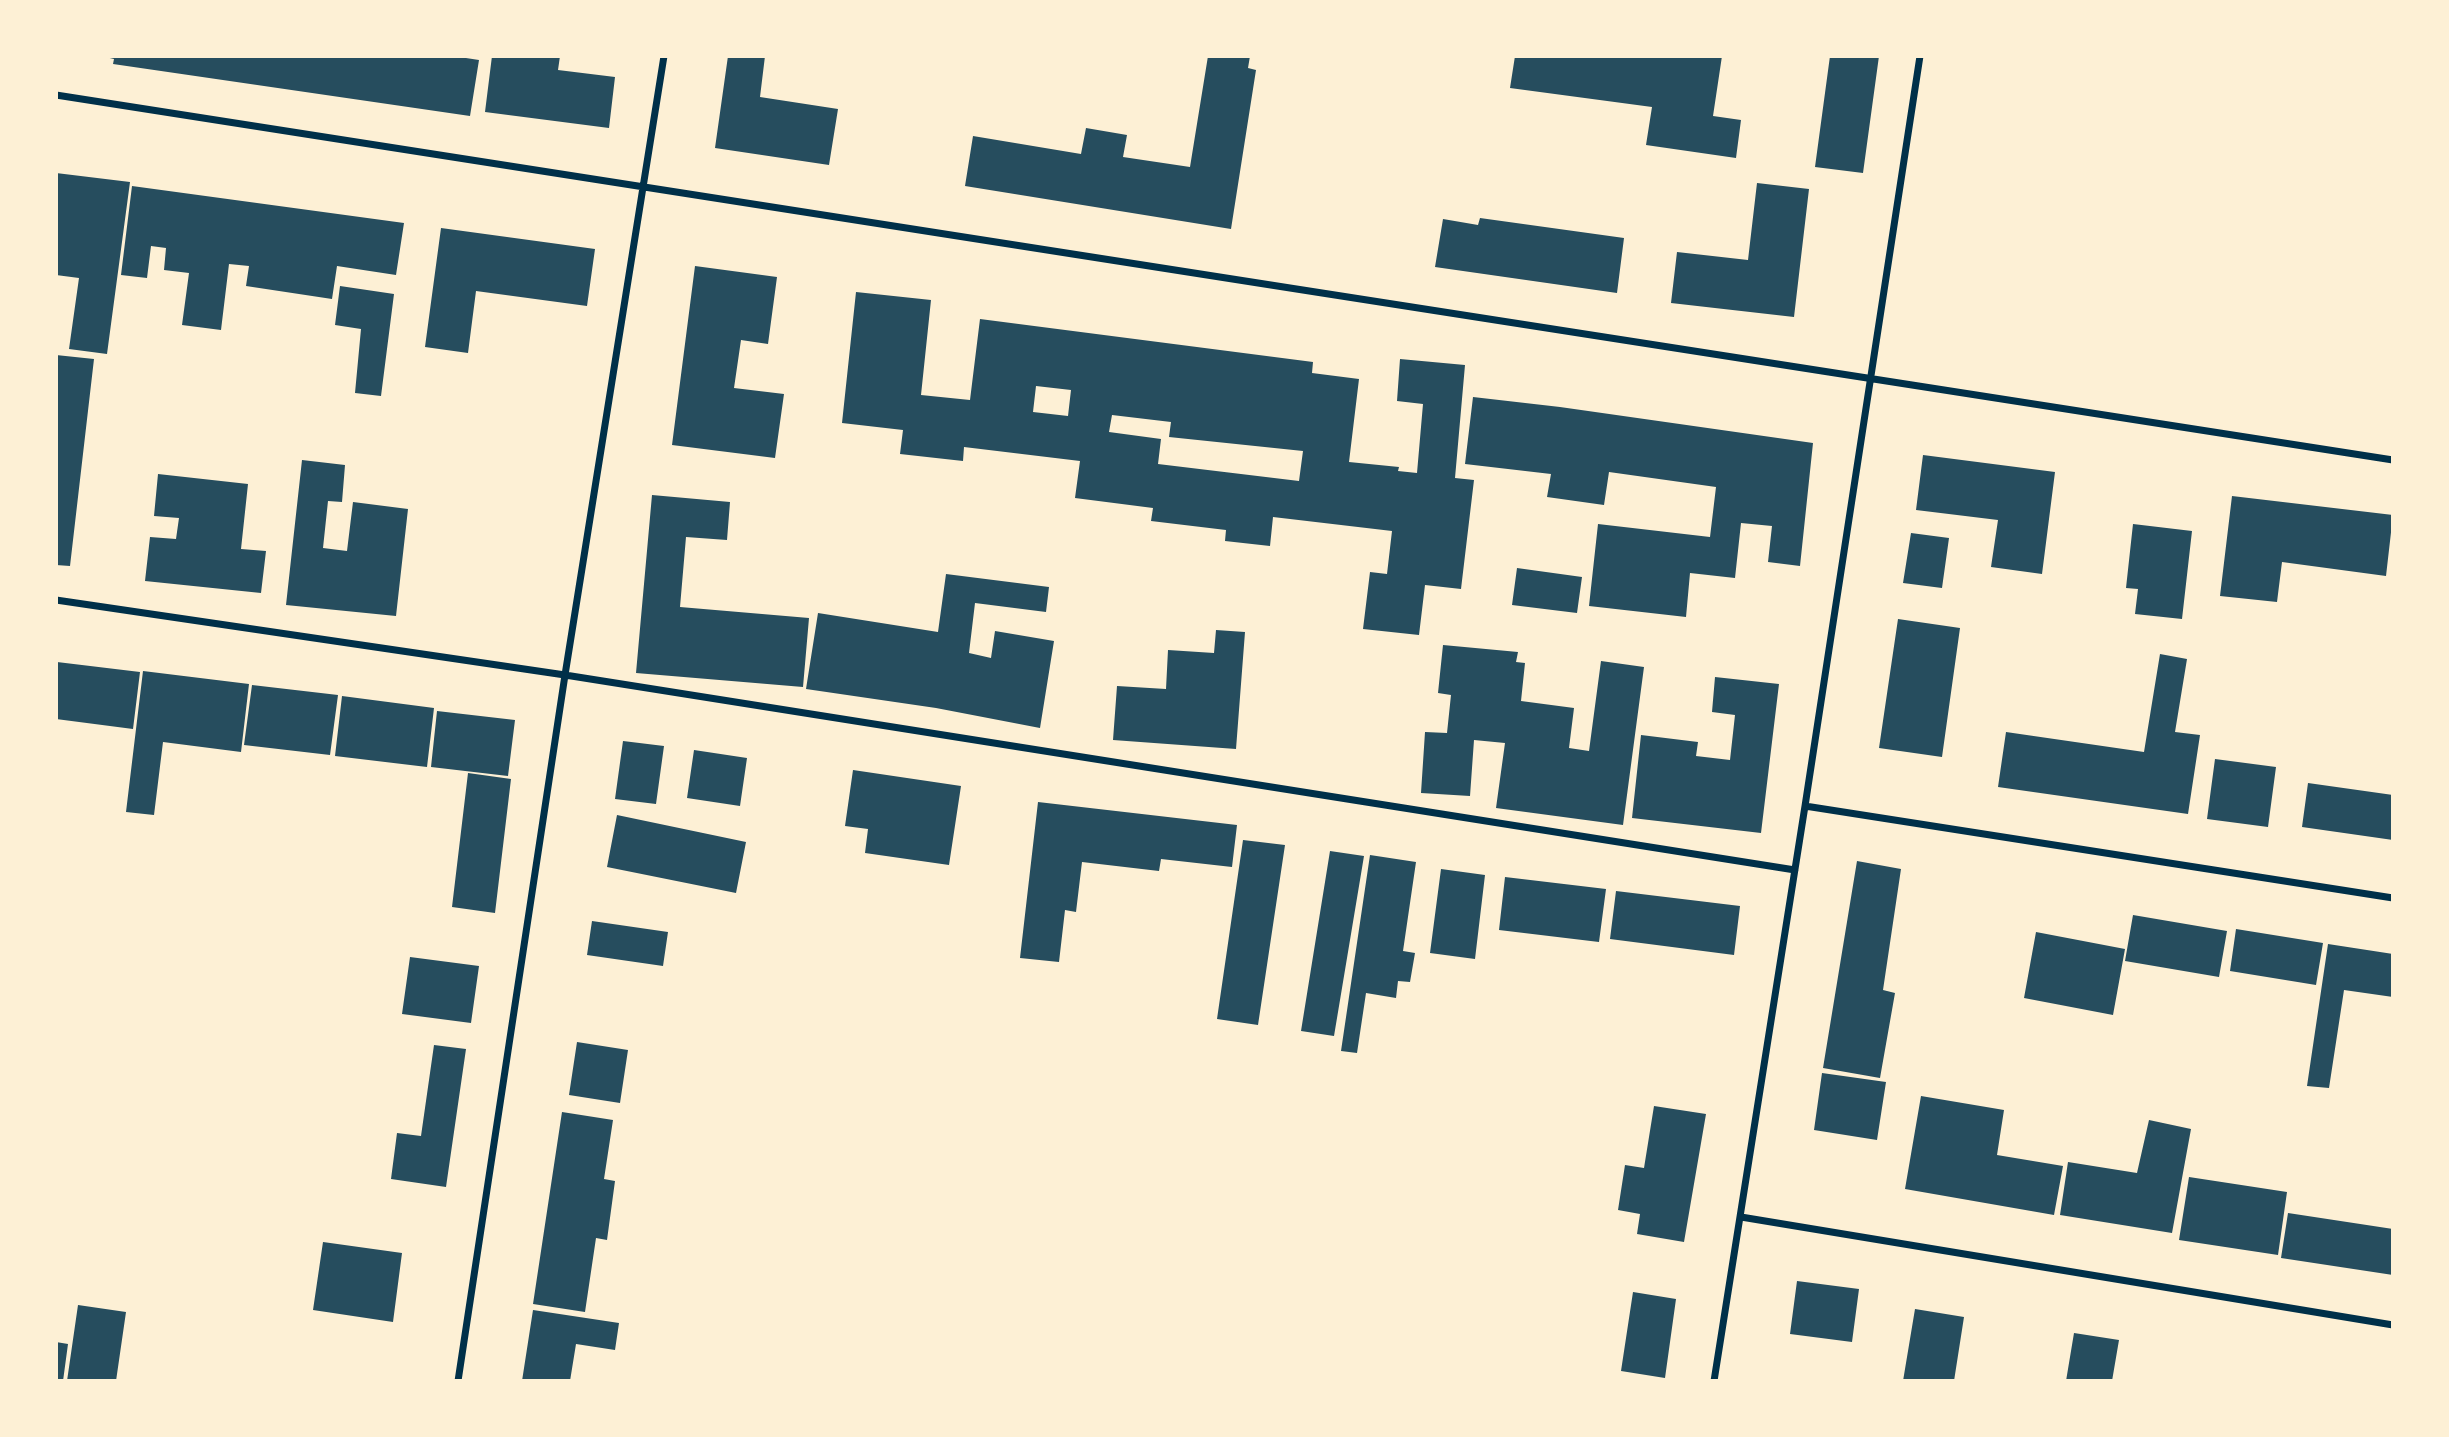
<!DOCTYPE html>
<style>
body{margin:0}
#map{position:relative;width:2449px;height:1437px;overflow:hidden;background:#fdf0d5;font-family:"Open Sans",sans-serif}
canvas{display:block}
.frame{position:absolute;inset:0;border:58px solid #fdf0d5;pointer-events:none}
</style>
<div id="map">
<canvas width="2449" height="1437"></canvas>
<div class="frame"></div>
</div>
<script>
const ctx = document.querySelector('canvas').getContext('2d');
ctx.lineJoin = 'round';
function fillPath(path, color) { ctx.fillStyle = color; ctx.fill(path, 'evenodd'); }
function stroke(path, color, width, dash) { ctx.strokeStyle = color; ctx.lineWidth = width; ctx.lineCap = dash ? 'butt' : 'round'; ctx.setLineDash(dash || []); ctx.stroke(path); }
const building = new Path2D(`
 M101,56h352l26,4 -9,56 -357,-52 1,-5z
 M492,56h68l-2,14 57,7 -6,51 -124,-16z
 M728,56h37l-5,41 78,12 -9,56 -114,-17z
 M1208,56h42l-2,12 8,2 -25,159 -266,-43 8,-50 108,18 5,-26 41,7 -4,22 67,10z
 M1515,56h207l-9,60 28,4 -5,38 -90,-13 6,-38 -142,-19z
 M1830,56h49l-16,117 -48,-6z
 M56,173l74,9 -23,172 -38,-5 10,-71 -23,-3z
 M1757,183l52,6 -15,128 -123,-14 6,-51 71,8z
 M132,186l272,37 -8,52 -59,-9 -5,33 -86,-13 3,-20 -20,-2 -8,66 -39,-5 7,-52 -25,-3 2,-22 -15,-2 -4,32 -26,-3z
 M1480,218l144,20 -7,55 -182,-26 8,-48 35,6z
 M441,228l154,21 -8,57 -111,-15 -8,62 -43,-6z
 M695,266l82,11 -9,67 -27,-4 -7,48 50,6 -9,64 -103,-13z
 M340,286l54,8 -13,102 -26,-3 6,-64 -26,-4z
 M856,292l75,8 -10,95 49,5 10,-81 333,43 -1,11 47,6 -10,83 50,5 -1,4 19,2 6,-69 -26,-3 3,-42 65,6 -10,113 19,2 -13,109 -36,-4 -6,50 -56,-6 7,-57 17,2 5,-43 -119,-14 -3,29 -45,-5 1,-11 -75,-9 2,-13 -78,-10 5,-37 -116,-14 -1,14 -63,-7 3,-24 -61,-7zM1036,386l35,4 -3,26 -35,-4zM1112,415l59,7 -2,15 134,14 -4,30 -141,-17 3,-25 -52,-7z
 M56,355l38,4 -24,207 -14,-1z
 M1473,397l87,10 253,36 -13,123 -32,-4 4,-36 -31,-3 -6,55 -45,-5 -4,44 -97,-11 9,-82 112,13 6,-50 -107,-15 -5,33 -57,-8 4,-23 -86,-10z
 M1923,455l132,17 -13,102 -51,-7 7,-47 -82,-10z
 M302,460l43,5 -3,37 -14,-1 -5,47 24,3 6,-49 55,7 -12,107 -110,-11z
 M158,474l90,10 -7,65 25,2 -5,42 -116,-12 5,-44 26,2 3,-21 -25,-2z
 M652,495l78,7 -3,38 -41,-3 -6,70 129,11 -6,69 -167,-14z
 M2232,496l161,19 -7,61 -104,-14 -5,40 -57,-6z
 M2133,524l59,7 -10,88 -47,-5 3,-25 -12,-1z
 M1911,533l38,5 -7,50 -39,-5z
 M1517,568l65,9 -5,36 -65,-8z
 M946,574l103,13 -3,25 -71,-9 -6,50 22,5 4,-27 59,10 -14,87 -104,-20 -130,-19 12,-76 120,19z
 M1898,619l62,9 -18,129 -63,-9z
 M1216,630l29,2 -9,117 -123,-9 4,-54 49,3 2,-39 46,3z
 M1443,645l75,7 -2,10 9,1 -4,38 53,7 -5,40 20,3 12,-90 43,6 -21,158 -127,-17 9,-65 -31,-3 -4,56 -49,-3 4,-61 22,1 4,-38 -13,-2z
 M2160,654l27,5 -12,73 25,3 -12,79 -190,-27 8,-55 138,20z
 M57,662l83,10 -7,57 -77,-10z
 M143,671l106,13 -8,68 -78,-10 -9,73 -28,-3z
 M1715,677l64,7 -18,149 -129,-15 9,-83 57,7 -2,14 34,4 5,-45 -23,-3z
 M252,685l86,10 -8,60 -86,-10z
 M342,696l92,12 -7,59 -92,-11z
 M437,711l78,9 -7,56 -77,-9z
 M623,741l41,5 -8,58 -41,-5z
 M694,750l53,8 -7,48 -53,-8z
 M2215,759l61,8 -8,60 -61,-8z
 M853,770l108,16 -12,79 -84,-12 3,-24 -23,-3z
 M468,773l43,6 -16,134 -43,-6z
 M2308,783l85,12v45l-91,-13z
 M1038,802l199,23 -5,42 -71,-8 -2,12 -77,-9 -6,50 -11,-2 -6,52 -39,-4z
 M617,815l129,27 -10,51 -129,-26z
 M1243,840l42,5 -27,180 -41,-6z
 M1330,851l34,5 -30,180 -33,-5z
 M1370,855l46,7 -13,89 12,2 -5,29 -12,-1 -2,17 -30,-5 -9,60 -16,-2z
 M1857,861l44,8 -18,121 12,3 -15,85 -57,-10z
 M1441,869l44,6 -10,84 -45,-6z
 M1505,877l101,12 -7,53 -100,-12z
 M1616,891l124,15 -6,49 -124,-16z
 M2133,915l94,16 -8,46 -94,-16z
 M592,921l76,11 -5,34 -76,-11z
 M2236,929l87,14 -7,42 -86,-14z
 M2036,932l89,17 -12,66 -89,-17z
 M2328,944l65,10v43l-49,-7 -15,98 -22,-2z
 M410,957l69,9 -8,57 -69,-9z
 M577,1042l51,8 -8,53 -51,-8z
 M434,1045l32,4 -20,138 -55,-8 6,-46 24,3z
 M1822,1073l64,9 -9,58 -63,-10z
 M1921,1096l83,14 -7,45 66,11 -9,49 -149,-26z
 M1654,1106l52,8 -22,128 -47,-8 3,-20 -22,-4 7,-45 19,3z
 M562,1112l51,8 -9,59 11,2 -8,59 -11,-2 -11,74 -52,-8z
 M2149,1120l42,9 -19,104 -112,-18 8,-53 69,11z
 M2189,1177l98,15 -9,63 -99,-15z
 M2288,1213l105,16v46l-112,-17z
 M323,1242l79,11 -9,69 -80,-12z
 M1797,1281l62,8 -7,53 -62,-8z
 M1633,1292l43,7 -11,79 -44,-7z
 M78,1305l48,7 -10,69h-49z
 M1915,1309l49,8 -10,64h-51z
 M533,1310l86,13 -4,27 -39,-6 -6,37h-48z
 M2074,1333l45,7 -7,41h-46z
 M56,1342l12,2 -5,37h-7z`);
const minor = new Path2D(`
 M56,95c779,125 1558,241 2337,365
 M56,600l509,75 1230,195
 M1805,806l588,92
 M1741,1217l652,108
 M458,1381l107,-706 99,-619
 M1714,1381l91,-575 115,-750`);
fillPath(building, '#264d5e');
stroke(minor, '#003049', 7);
</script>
